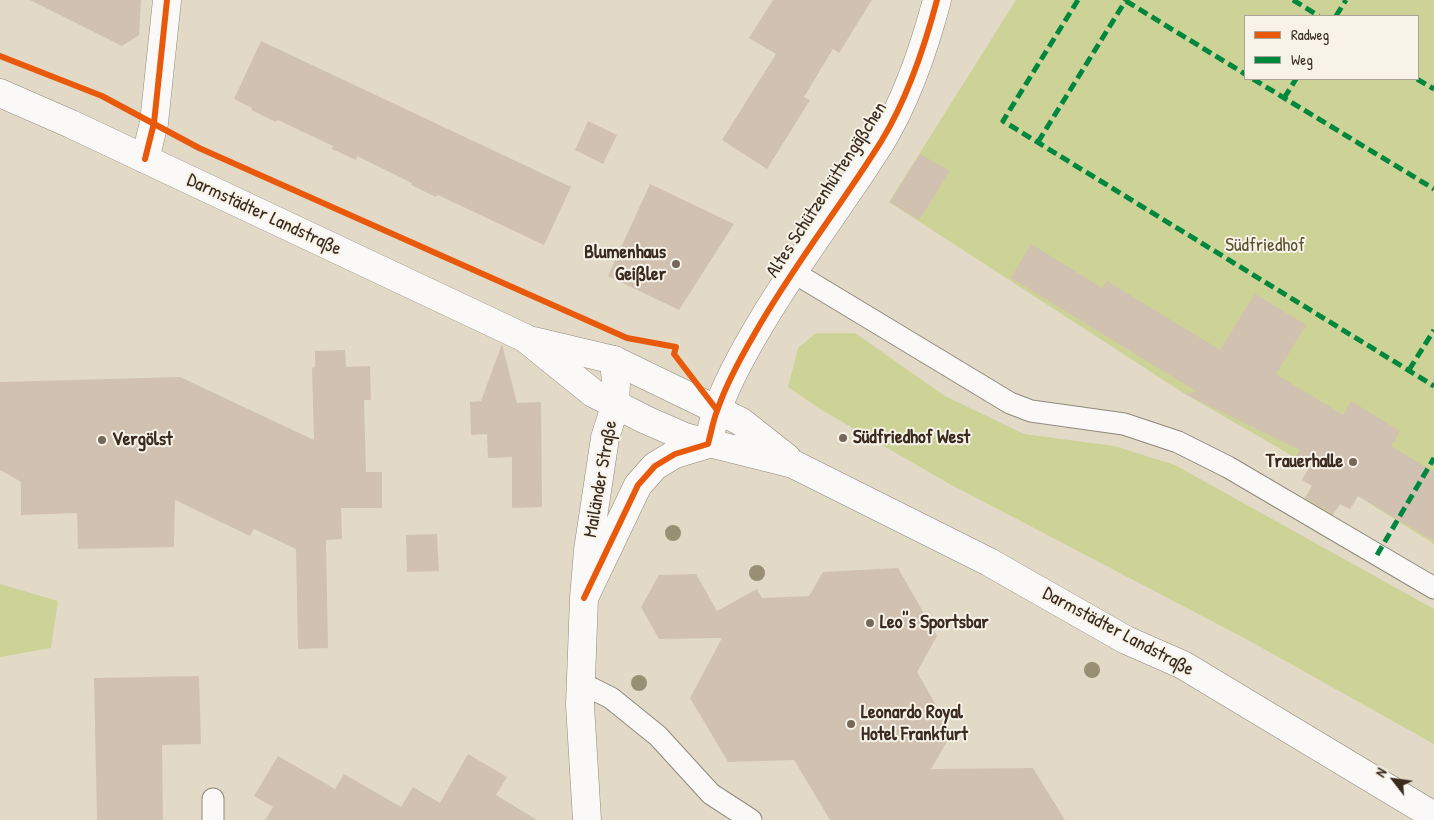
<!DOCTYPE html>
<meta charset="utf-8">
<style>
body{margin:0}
#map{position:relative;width:1434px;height:820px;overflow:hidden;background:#e2dac7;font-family:"Patrick Hand",sans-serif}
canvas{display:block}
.legend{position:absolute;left:1244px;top:15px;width:175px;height:65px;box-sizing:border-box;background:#f7f3e8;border:1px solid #aca397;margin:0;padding:6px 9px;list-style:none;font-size:15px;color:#3b2a1e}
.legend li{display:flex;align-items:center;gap:10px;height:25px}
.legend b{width:25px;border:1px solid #aca397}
.north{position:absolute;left:1369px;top:755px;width:50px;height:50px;-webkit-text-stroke:4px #f7f3e8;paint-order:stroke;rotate:300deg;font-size:14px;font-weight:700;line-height:20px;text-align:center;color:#3b2a1e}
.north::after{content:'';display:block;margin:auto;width:18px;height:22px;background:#3b2a1e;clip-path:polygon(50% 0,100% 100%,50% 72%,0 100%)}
</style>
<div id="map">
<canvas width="1434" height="820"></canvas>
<ul class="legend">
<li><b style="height:6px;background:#e8590c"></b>Radweg</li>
<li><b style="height:6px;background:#00873e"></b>Weg</li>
</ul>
<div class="north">N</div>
</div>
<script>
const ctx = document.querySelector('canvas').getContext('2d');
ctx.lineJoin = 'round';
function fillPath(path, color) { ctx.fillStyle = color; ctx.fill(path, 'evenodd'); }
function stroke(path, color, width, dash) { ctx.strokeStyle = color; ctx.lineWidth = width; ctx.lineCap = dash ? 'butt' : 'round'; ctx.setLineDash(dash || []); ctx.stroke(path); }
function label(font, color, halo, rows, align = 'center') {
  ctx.font = font + ' "Patrick Hand",sans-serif'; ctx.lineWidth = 4; ctx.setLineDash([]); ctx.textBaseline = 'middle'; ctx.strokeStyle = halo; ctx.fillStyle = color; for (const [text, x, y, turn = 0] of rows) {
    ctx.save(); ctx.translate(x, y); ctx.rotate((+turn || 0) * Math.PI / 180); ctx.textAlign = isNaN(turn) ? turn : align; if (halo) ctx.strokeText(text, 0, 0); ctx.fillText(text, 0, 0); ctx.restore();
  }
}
const green = new Path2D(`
 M1016,0h418v544l-76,-48 -8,13 -10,-5 -11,17 -28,-17 11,-18 -2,-20 -125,-72 -296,-192zM1245,16h173v63h-173z
 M816,333h39l90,63 79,38 90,12 61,19 259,144v135l-188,-105 -300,-157 -126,-73 -32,-22 10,-39z
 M0,584l58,17 -7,47 -51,9z`);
const building = new Path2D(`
 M30,0h111l-2,35 -17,11z
 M773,0h99l-33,53 -6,-4 -29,48 6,3 -43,69 -45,-29 54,-86 -27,-16z
 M261,41l310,146 -27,58 -106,-50 -2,2 -25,-12 1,-2 -55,-27 -1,4 -24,-11 1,-3 -55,-26 -2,2 -25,-12 1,-2 -18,-9z
 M588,121l29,14 -14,29 -28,-14z
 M920,154l30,17 -31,49 -29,-18z
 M650,184l84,40 -55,86 -71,-34z
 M1031,244l71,44 5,-7 113,69 35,-56 51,31 -30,49 67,41 8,-14 49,30 -9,15 43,26v69l-76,-45 -8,13 -10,-5 -7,10 -28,-16 7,-12 -10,-6 8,-14 -14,-9 4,-7 -115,-56 11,-3 -185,-113z
 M502,344l15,59 24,-1 1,105 -30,1v-51l-24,1 -1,-24 -16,1 -1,-33 11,-1z
 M345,350l1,17 24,-1 1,34h-7l2,72h16v36h-41l1,31 -16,1 2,108 -30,1 -2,-100 -42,-20 -4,7 -75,-36 -1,47 -96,2 -1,-36 -56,2v-33l-21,-12v-88l180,-5 134,63 -2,-72 3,-1v-16z
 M437,534l2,37 -32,1 -1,-37z
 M898,568l39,68 -20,36 35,61 -21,36 102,-1 32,52h-235l-36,-60 -66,2 -38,-64 32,-60 -63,1 -18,-32 18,-32 37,-1 21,37 40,-22 5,9 47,-2 14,-24z
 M199,676l2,68 -39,1 1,75h-66l-3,-142z
 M468,754l39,23 -11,18 41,25h-272l8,-13 -19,-11 24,-40 57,33 9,-15 57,33 12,-20 27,16z`);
const service = new Path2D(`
 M793,272l217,131 21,8 93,13 54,18 50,25 206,121
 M581,683l30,15 47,38 53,58 40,26
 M213,799v21`);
const minor = new Path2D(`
 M145,159l9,-36 13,-123
 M584,598l54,-113 17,-19 20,-12 33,-10c3,-11 5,-23 9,-33 9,-27 24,-54 38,-78 38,-67 86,-127 127,-193 26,-43 42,-91 55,-140
 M587,820l-7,-115 4,-107 4,-48 17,-112 10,-32 1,-24 -2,-22`);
const primary = new Path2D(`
 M0,93l71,31 454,214 68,55 53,27 39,17 108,27 196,98 137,78 57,25 251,151
 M534,341l80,19 126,61 47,37`);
const quiet = new Path2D(`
 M1078,0l-75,121 431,265
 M1293,0l26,16
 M1126,1l119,73
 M1336,16l10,-16
 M1253,79l181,110
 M1417,79l17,10
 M1284,98l12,-19
 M1038,142l88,-142
 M1409,370l25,-40
 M1377,555l57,-97`);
const cycleway = new Path2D(`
 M0,56l102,40 97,52 428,190 49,9 -2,7 43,56
 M145,159l9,-36 13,-123
 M584,598l54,-113 17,-19 20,-12 33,-10c3,-11 5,-23 9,-33 9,-27 24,-54 38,-78 38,-67 86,-127 127,-193 26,-43 42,-91 55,-140`);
const trees = [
 [673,533],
 [757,573],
 [1092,670],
 [639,683]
];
const markers = [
 [676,264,5,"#756859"],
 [843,438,5,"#756859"],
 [102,440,5,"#756859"],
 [1353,462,5,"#756859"],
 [870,623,5,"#756859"],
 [851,724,5,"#756859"]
];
const streetNames = [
 ["Altes Schützenhüttengäßchen",827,190,-57],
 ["Darmstädter Landstraße",264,215,25],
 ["Mailänder Straße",601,479,-80],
 ["Darmstädter Landstraße",1118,632,28]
];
const parkNames = [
 ["Südfriedhof",1265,246]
];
const poiNames = [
 ["Blumenhaus",666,253,"right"],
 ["Geißler",666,275,"right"],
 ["Südfriedhof West",853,438],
 ["Vergölst",112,440],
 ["Trauerhalle",1343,462,"right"],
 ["Leo''s Sportsbar",880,623],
 ["Leonardo Royal",861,713],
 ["Hotel Frankfurt",861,735]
];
fillPath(green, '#cdd296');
fillPath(building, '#d1c1b1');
stroke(service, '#90897d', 23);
stroke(minor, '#90897d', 29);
stroke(primary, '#90897d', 29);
stroke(service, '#fbf9f7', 21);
stroke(minor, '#fbf9f7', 28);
stroke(primary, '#fbf9f7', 28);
stroke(quiet, '#00873e', 5, [10, 5]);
stroke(cycleway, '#e8590c', 6);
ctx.fillStyle = '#988f75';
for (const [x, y] of trees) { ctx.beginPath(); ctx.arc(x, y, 8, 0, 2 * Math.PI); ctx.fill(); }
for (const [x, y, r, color] of markers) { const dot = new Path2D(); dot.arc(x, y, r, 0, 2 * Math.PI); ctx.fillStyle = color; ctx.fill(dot); stroke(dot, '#f7f3e8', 2); }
label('19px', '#3b2a1e', '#f7f3e8', streetNames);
label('19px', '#5b5232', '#f7f3e8', parkNames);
label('bold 19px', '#3b2a1e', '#f7f3e8', poiNames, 'left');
</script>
